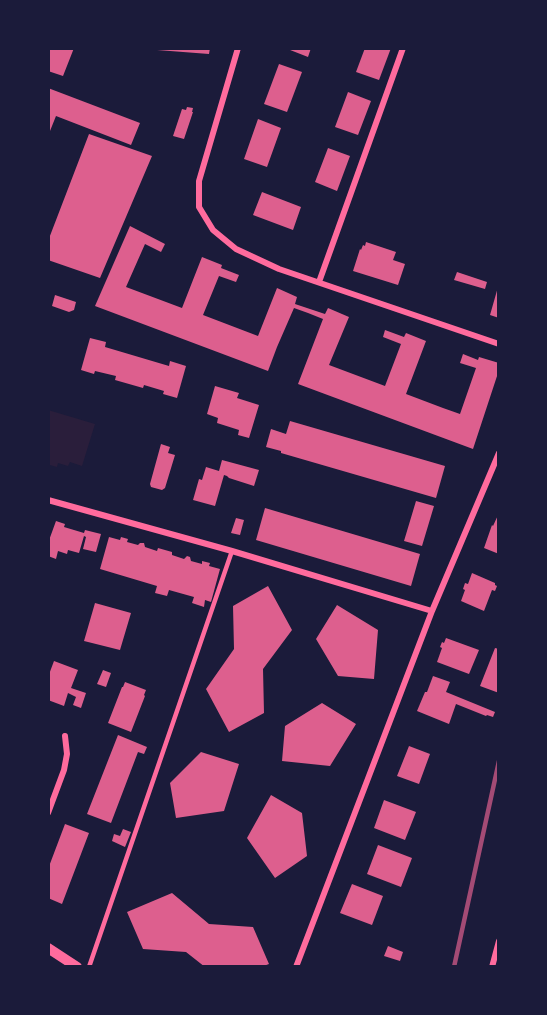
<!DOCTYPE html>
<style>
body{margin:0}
#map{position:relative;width:547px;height:1015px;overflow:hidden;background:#1b1b3a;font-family:"IBM Plex Sans",sans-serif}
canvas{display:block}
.frame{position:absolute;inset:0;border:50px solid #1b1b3a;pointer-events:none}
</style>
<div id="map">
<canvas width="547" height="1015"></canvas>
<div class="frame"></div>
</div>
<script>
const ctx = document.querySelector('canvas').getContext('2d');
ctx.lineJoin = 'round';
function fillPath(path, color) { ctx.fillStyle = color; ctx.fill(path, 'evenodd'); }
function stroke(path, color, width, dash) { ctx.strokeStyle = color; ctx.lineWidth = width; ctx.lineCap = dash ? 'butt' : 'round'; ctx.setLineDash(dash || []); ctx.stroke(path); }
const green = new Path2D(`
 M48,410l47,14 -13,42 -12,-4 -2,4 -10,-3 -1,4 -7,-2v-4l-2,-1z`);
const building = new Path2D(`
 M48,48h26l-11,28 -15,-5z
 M157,48h53l-1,6 -52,-4z
 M285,48h26l-3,9z
 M365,48h26l-12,32 -23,-8z
 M279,64l23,8 -15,40 -23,-8z
 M48,88l92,35 -9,22 -75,-29 -8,20z
 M348,92l23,9 -13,34 -23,-8z
 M187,107l6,1 -1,4h1l-9,27 -11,-3 9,-27 4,1z
 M258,119l23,9 -14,39 -23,-8z
 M89,134l63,22 -52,122 -52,-18v-19z
 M328,148l22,8 -13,35 -22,-9z
 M262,192l39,15 -8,23 -40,-15z
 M130,226l35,18 -4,8 -16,-8 -19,43 56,21 20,-51 20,8 -1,3 18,7 -3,7 -17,-6 -16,39 55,21 19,-48 20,9 -2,7 30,10 3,-6 21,9 -20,48 56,21 16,-42 -18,-7 2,-7 19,7 2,-4 20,8 -20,53 37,14 17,6 16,-46 -16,-5 3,-9 15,6 1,-3 20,6v7l-26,79 -175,-65 25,-65 -15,-6 -14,-5 -17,39 -9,24 -173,-65z
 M366,242l30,10 -3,8 12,4 -7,21 -45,-14 7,-22 1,1 2,-5 2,1z
 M457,272l30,10 -2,7 -31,-9z
 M498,287h1v31l-9,-3z
 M55,295l21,7 -2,8 -5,2 -17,-6z
 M90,338l16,4 -1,5 64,19 1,-5 16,5 -9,32 -14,-4 1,-3 -20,-6 -1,3 -28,-8 1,-4 -21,-5 -1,3 -13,-4z
 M215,386l24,7 -2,5 22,7 -10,33 -11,-3 1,-5 -22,-7 1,-5 -11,-4z
 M290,421l155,45 -9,32 -155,-45v-2l-15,-4 5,-18 15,5z
 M161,444l9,3 -2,6 7,2 -10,33 -3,2 -11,-3 -1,-3z
 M222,460l37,10 -5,16 -25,-8 -2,-2 -3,-1 -9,31 -22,-6 6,-21 3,1 4,-13 13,4z
 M416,501l18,5 -12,40 -18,-5z
 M265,508l155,46 -9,32 -155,-46z
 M499,513v41l-15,-6 8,-23 1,1z
 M236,518l8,2 -4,15 -9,-2z
 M56,521l9,3 -1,3 20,6 1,-3 16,4 -5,18 -13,-3 3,-12 -2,-1 -5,17 -11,-3 -1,4 -9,-3 -2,8 -8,-3v-13z
 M109,537l11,3 1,-3 7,2 -1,3 11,3 2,-2h4l1,4 12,4 1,-3 14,4v3l12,4 3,-3 3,1 1,4 11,3v-3l8,2 -1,3 11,3 -9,33 -6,-2 -1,7 -12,-4 2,-6 -25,-7 -2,6 -12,-3 2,-7 -57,-17z
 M472,573l23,10v2l2,1 -2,5 -3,-1 -8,21 -23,-10 4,-11 -2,-1 2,-6 3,1z
 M268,586l24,44 -29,39 1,44 -35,19 -23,-43 28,-40 -1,-43z
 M95,603l36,10 -11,37 -36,-9z
 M337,605l41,25 -4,49 -36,-3 -22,-37z
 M446,638l33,12 -10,24 -32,-12 5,-14 -2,-1 2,-5 2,1z
 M495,648l4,1v44l-19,-7z
 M54,661l24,9 -7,18 15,5 -5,15 -8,-3 3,-8 -8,-4 -4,13 -16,-6v-23z
 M103,670l8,3 -5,14 -9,-3z
 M433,676l17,6 -4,10 49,20 -2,5 -6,-2 -1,1 -30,-12 -7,20 -32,-13 8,-19h2z
 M125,682l21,8 -2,5 1,1 -14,36 -23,-9 14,-36h1z
 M322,703l34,21 -26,42 -48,-5 3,-35z
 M118,735l29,12 -3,7 -6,-2 -27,71 -24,-9z
 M409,746l21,8 -11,30 -22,-8z
 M201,752l38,12 -15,47 -48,7 -6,-35z
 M271,795l31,18 5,43 -32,22 -28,-40z
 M384,800l32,12 -11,28 -31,-12z
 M65,824l24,9 -27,71 -14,-6v-29z
 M123,829l8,3 -6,15 -13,-6 2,-7 6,2z
 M378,845l34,13 -11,29 -34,-13z
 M352,884l31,12 -11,29 -32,-12z
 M172,893l37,31 44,3 16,37 -8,3h-56l-19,-15 -43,-3 -16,-37z
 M388,946l15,6 -3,9 -16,-5z`);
const service = new Path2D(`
 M89,967l143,-416`);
const minor = new Path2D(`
 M238,48l-39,133v26l14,23 23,19 43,20 220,75
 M319,282l84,-234
 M48,500l184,51 200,60
 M48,813l16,-43 3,-16 -2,-18
 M296,967l136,-356 67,-158
 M492,967l7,-26`);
const tertiary = new Path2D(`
 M48,948l29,19`);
const rail = new Path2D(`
 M454,967l45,-206`);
fillPath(green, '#2a1e3b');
fillPath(building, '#dd5f8e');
stroke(service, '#ff6b9d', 4.5);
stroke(minor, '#ff6b9d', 6);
stroke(tertiary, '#ff6b9d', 10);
stroke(rail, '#a44b75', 4.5);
</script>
